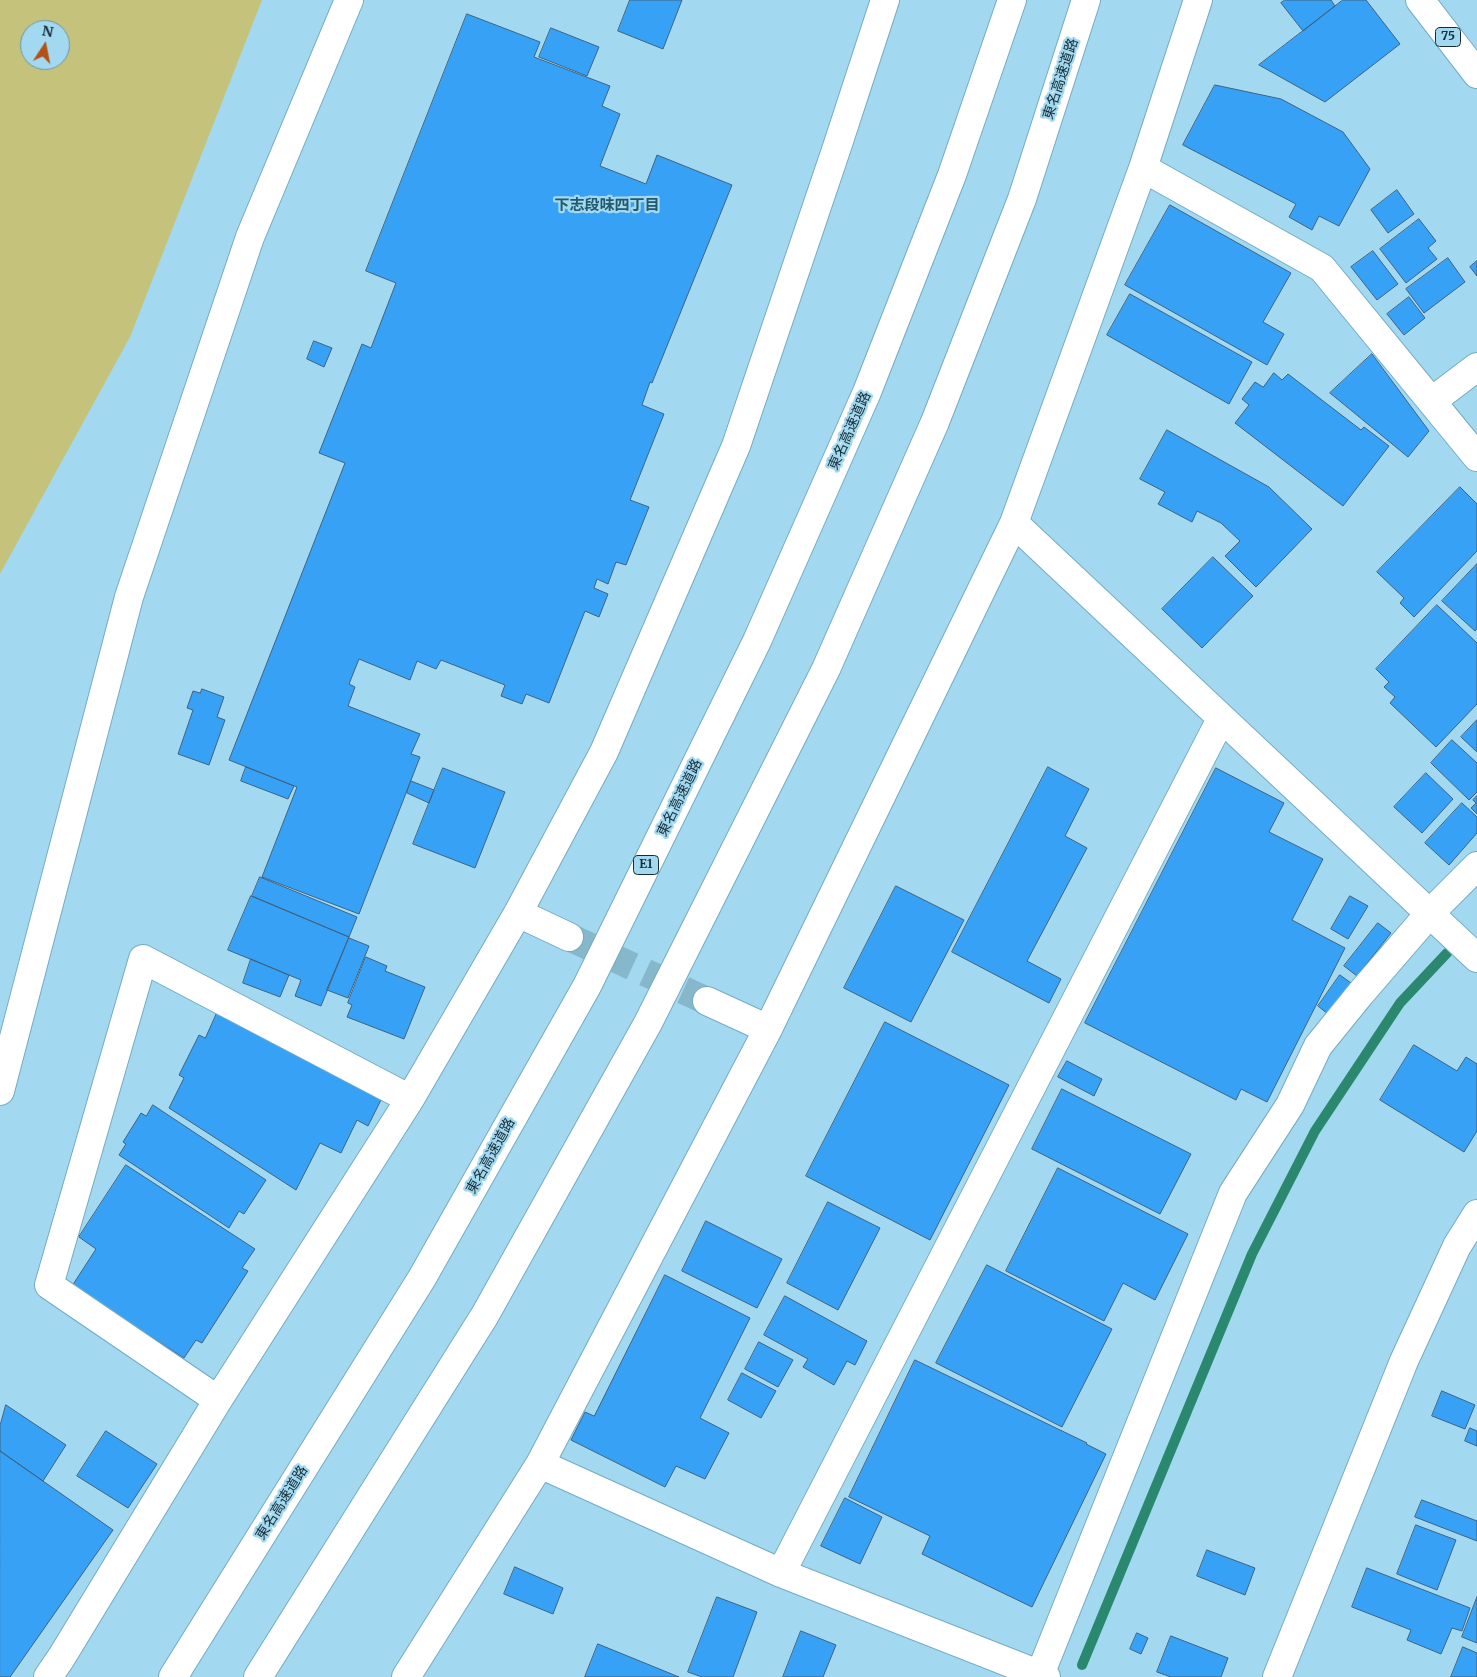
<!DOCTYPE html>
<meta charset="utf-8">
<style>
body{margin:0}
#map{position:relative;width:1477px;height:1677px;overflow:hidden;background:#a2d9f0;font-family:Merriweather,serif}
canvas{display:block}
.north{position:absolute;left:20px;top:20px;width:50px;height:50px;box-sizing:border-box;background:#a2d9f0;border:1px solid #6a94a6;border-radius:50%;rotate:11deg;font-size:14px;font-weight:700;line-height:20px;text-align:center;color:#172d36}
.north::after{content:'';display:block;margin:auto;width:18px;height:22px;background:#b45215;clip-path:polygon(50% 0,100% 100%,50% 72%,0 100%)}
</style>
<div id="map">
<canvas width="1477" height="1677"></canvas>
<div class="north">N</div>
</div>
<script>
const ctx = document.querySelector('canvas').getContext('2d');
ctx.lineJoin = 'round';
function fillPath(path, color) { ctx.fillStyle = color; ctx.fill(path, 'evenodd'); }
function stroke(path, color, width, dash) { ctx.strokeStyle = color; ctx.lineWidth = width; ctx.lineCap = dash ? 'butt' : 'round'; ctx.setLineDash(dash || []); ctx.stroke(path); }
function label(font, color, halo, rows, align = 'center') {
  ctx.font = font + ' Merriweather,"Noto Sans JP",serif'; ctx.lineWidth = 4.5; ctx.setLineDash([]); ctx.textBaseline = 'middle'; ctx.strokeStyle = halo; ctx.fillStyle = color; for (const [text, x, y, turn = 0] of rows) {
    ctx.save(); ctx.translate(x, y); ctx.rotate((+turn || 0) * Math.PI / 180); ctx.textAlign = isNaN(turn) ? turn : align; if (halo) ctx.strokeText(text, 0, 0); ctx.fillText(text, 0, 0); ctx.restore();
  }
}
const green = new Path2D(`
 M0,0h262l-132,337 -130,237zM30,30h30v30h-30z`);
const stream = new Path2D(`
 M1082,1665l170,-411 63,-123 85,-128 47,-50`);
const building = new Path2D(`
 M630,0h52l-19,49 -45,-18z
 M1285,0h46l4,6 -32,25 -22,-28z
 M1343,0h23l34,44 -75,58 -66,-37z
 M467,14l73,28 -6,15 76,29 -8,20 18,8 -20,52 46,18 11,-29 75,30 -80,198 -2,-1 -8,23 22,9 -34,86 19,7 -23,58 -10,-3 -8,22 -11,-5 -3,9 14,6 -9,23 -14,-6 -36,92 -23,-9 -4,10 -21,-8 4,-11 -64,-25 -5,9 -19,-8 -7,19 -51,-21 -10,25 6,3 -7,19 72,28 -9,20 9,3 -61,157 -97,-37 35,-90 -68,-27 116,-297 -26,-10 43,-109 9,4 25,-65 -30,-12z
 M551,28l48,19 -12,29 -48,-19z
 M1215,85l66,14 62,33 27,37 -31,57 -20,-10 -7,14 -23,-13 7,-13 -113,-59z
 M1397,190l17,24 -26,19 -17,-23z
 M1170,205l121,68 -28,49 21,12 -17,31 -142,-80z
 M1419,219l17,22 -8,7 9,11 -31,24 -26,-34z
 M1373,251l25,33 -21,16 -26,-33z
 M1448,258l17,24 -41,31 -18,-24z
 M1477,261v15l-7,-9z
 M1130,294l122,68 -23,42 -122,-69z
 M1409,297l16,21 -21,17 -17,-21z
 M314,341l18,7 -8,19 -17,-8z
 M1372,354l57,77 -21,26 -78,-64z
 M1274,373l8,7 6,-6 73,56 3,-3 25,19 -46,60 -108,-83 14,-18 -7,-6 13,-17 8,5z
 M1167,430l102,57 43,42 -56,58 -31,-31 15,-15 -19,-18 -24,-12 -5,11 -34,-18 7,-12 -25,-13z
 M1460,487l17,17v47l-63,66 -14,-14 4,-5 -27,-26z
 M1213,557l40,39 -51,52 -40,-39z
 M1477,564v65l-2,2 -33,-30z
 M1437,605l40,38v61l-41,43 -46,-44 5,-6 -11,-10 5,-5 -13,-13z
 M202,689l22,8 -7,20 8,3 -16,45 -31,-11 15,-44 -6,-2 6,-17 7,2z
 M1477,720v32l-16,-15z
 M1452,740l25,23v29l-8,8 -38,-37z
 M246,767l48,19 -6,13 -47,-18z
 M1048,767l41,22 -24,47 22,12 -60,113 34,18 -12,24 -97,-51z
 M443,768l62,24 -30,76 -62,-24z
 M1216,768l68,35 -15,29 54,27 -31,61 53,28 -78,154 -26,-13 -5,11 -151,-77z
 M1426,773l27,26 -31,34 -28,-26z
 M411,781l23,9 -5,13 -22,-10z
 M1477,796v18l-6,-6 5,-5 -3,-3z
 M1462,803l15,14v16l-28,32 -24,-22z
 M260,877l97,40 -8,20 -97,-41z
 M896,886l68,34 -53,102 -67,-34z
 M251,896l98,41 -28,69 -26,-10 6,-16 -73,-30z
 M1350,896l18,10 -20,33 -17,-10z
 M1378,923l13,10 -34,43 -13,-10z
 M349,938l20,8 -21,52 -21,-8z
 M366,957l21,9 -2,5 40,16 -21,52 -57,-22 5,-12 -4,-2z
 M251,959l38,16 -9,22 -37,-14z
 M1340,975l11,8 -23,31 -10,-8z
 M217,1013l166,83 -15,30 -11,-6 -16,33 -21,-10 -24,47 -127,-82 15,-30 -5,-3 20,-40 6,3z
 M885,1022l124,63 -79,155 -124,-64z
 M1414,1045l43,26 9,-14 11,7v67l-13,21 -84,-52z
 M1067,1061l35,18 -8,17 -36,-19z
 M1062,1089l129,65 -31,60 -128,-65z
 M153,1105l113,75 -22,34 -5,-3 -10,17 -110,-73 7,-11 -3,-2 18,-29 5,3z
 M126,1165l129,84 -13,19 6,3 -46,72 -6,-3 -12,18 -112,-72 24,-37 -17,-12z
 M1058,1168l130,66 -33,66 -32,-17 -19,38 -98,-50z
 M828,1202l52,26 -42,82 -51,-27z
 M706,1221l76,38 -25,49 -75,-37z
 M987,1265l125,64 -50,98 -126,-64z
 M665,1275l85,43 -50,100 29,15 -24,46 -29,-13 -11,21 -94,-47 14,-28 9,4z
 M785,1296l82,45 -12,24 -8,-4 -13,24 -31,-18 5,-8 -44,-24z
 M759,1342l34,18 -15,27 -33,-18z
 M915,1360l172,83 -1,1 20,10 -74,153 -110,-53 8,-18 -81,-39z
 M742,1373l34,18 -15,27 -33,-18z
 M1442,1391l33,14 -10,24 -33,-13z
 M6,1405l60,40 -23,36 -43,-30v-25z
 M1470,1428l7,3v15l-12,-5z
 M106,1431l51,33 -29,44 -51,-32z
 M0,1451l113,79 -103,147h-10z
 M845,1498l37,19 -22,47 -39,-18z
 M1422,1500l55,21v20l-62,-24z
 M1416,1525l40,15 -19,50 -40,-16z
 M1207,1550l48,18 -10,27 -48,-19z
 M515,1567l48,21 -10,26 -49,-20z
 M1367,1568l103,40 -8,23 -10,-3 -11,26 -34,-14 4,-10 -59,-23z
 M717,1597l40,15 -24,65h-31l-14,-5z
 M1477,1597v46l-15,-6z
 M801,1631l35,14 -13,32h-40z
 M1137,1633l11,5 -7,16 -11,-5z
 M1171,1636l57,22 -7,19h-50l-14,-5z
 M598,1644l81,33h-94z
 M1463,1647l14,6v24h-26z`);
const minorTunnel = new Path2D(`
 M569,937l138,64`);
const minor = new Path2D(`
 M1143,168l179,100 155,189
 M1432,401l45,-34
 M1014,523l463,435
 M518,913l51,24
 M707,1001l61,28
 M0,1091l129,-494 121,-360 99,-237
 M218,1400l-169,-115 94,-326 267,140
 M540,1464l241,109 265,104
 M781,1573l440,-854
 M48,1677l13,-19 157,-258 192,-301 108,-186 86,-161 132,-306 102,-302 47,-144
 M406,1677l134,-213 228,-435 246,-506 129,-355 55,-168
 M1039,1677l194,-484 57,-88 28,-59 43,-53 69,-80 47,-47
 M1277,1677l127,-316 53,-115 20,-32`);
const major = new Path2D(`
 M1420,0l57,74`);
const highway = new Path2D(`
 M173,1677l249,-399 165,-292 170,-345 110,-249 85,-217 60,-175
 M258,1677l227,-362 163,-292 178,-354 109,-247 87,-223 64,-199`);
const shields = [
 [1448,37,25],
 [646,865,25]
];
const shieldNames = [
 ["75",1448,37],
 ["E1",646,865]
];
const streetNames = [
 ["東名高速道路",1061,79,-72],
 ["東名高速道路",850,431,-66],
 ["東名高速道路",680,798,-64],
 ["東名高速道路",491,1156,-61],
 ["東名高速道路",282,1503,-58]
];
const neighbourhoodNames = [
 ["下志段味四丁目",607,206]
];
fillPath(green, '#c5c37b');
stroke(stream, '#29886e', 10);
fillPath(building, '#37a2f5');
stroke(building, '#3f6282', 1);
stroke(minorTunnel, '#86b7cb', 28, [28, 14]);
stroke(minor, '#75abc2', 30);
stroke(major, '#75abc2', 30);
stroke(highway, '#75abc2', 30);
stroke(minor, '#fff', 28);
stroke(major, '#fff', 28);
stroke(highway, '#fff', 28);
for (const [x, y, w] of shields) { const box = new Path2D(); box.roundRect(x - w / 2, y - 9.5, w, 19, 4); ctx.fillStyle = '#a2d9f0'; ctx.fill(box); stroke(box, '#172d36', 1); }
label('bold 12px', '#172d36', null, shieldNames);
label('14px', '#172d36', '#a2d9f0', streetNames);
label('bold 15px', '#23586d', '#a2d9f0', neighbourhoodNames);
</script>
